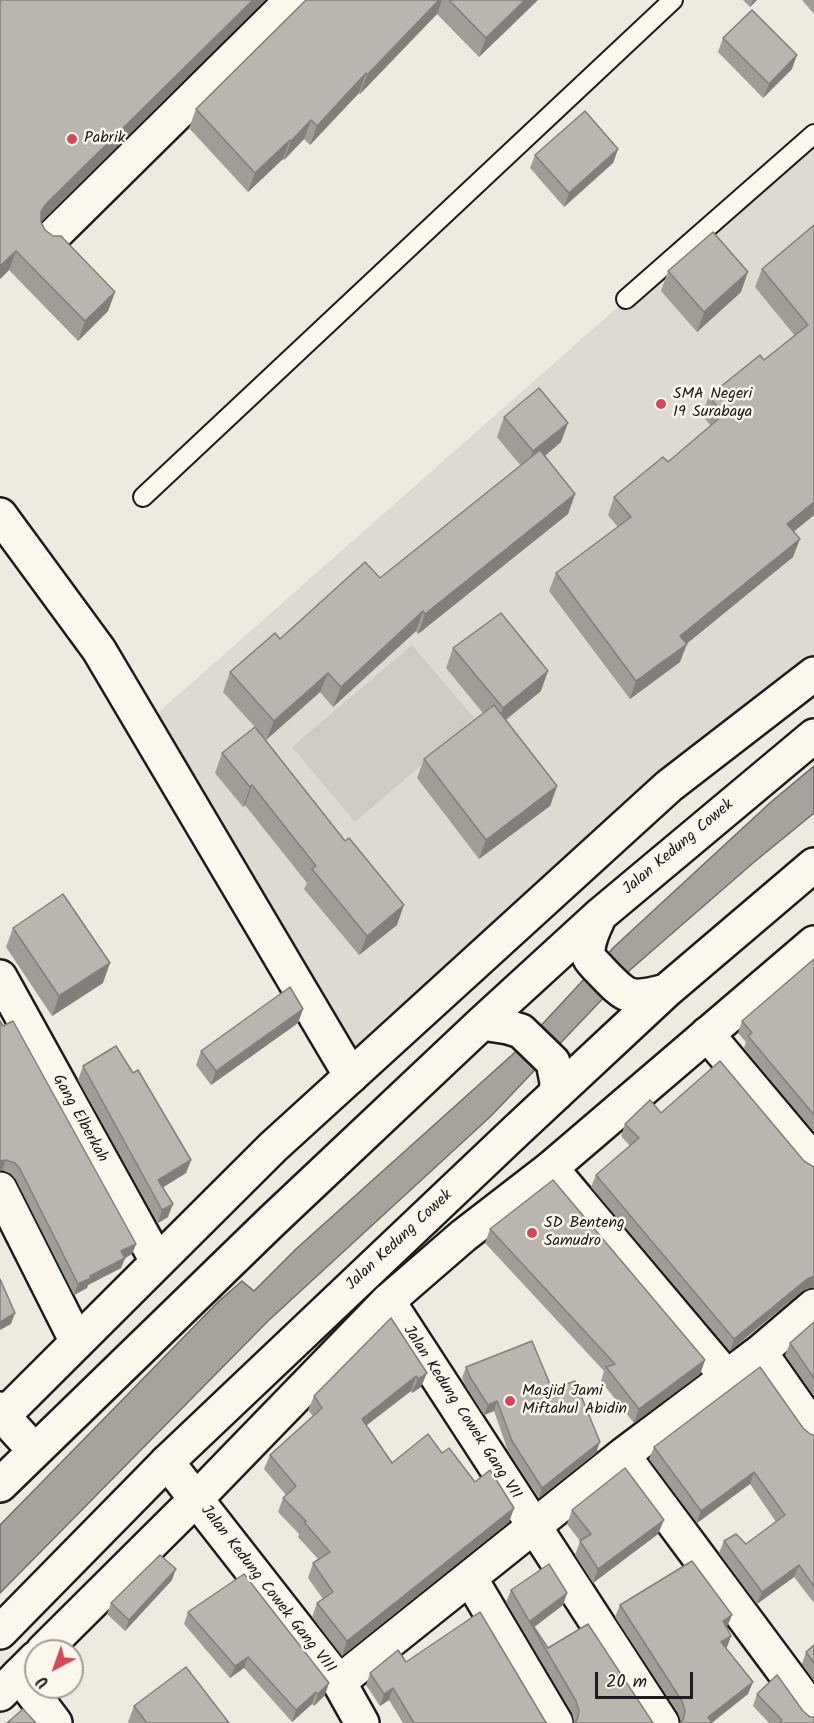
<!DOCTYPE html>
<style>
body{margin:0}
#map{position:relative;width:814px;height:1723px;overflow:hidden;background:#eeeadf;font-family:Kalam,sans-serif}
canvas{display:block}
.north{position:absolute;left:24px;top:1639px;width:60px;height:60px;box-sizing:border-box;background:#fbf7ec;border:2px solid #a29f99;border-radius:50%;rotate:221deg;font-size:16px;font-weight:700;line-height:24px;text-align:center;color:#1c1c1c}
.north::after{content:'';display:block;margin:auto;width:21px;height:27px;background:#d1495b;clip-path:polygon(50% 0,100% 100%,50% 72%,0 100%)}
.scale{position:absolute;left:595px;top:1672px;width:98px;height:27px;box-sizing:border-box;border:3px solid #1c1c1c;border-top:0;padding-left:8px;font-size:18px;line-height:21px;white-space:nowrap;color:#1c1c1c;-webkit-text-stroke:4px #fbf7ec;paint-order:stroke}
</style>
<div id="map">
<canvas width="814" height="1723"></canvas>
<div class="north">U</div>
<div class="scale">20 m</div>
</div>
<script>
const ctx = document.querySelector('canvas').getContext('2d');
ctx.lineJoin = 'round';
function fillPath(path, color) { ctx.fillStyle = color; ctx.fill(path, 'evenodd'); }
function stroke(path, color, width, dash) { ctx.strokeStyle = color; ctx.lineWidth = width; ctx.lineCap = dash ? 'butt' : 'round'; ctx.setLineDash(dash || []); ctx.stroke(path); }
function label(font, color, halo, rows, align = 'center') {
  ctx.font = font + ' Kalam,sans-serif'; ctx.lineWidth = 5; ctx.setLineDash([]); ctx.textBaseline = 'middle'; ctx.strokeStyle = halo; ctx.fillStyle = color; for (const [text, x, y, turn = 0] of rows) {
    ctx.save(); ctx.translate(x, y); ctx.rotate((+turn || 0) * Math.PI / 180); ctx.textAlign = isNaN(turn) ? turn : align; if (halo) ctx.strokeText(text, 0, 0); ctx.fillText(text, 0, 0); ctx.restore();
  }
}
const built = new Path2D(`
 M814,134v540l-463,402 -207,-351z`);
const green = new Path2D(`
 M412,645l63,74 -120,103 -63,-75z`);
const water = new Path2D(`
 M814,766v47l-61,50 -123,107 -139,146 -223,205 -268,272v-68l219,-224 23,-20 12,10 42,-42 226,-203 92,-99 157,-145z`);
const service = new Path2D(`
 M626,299l188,-165
 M143,497l530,-497`);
const minor = new Path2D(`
 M52,237l240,-237
 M0,515l99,135 252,426
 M0,977l157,284
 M707,1034l107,127
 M551,1168l175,208
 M0,1189l77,153
 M388,1301l274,422
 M760,1352l54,77
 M0,1409l3,7 31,34
 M623,1455l191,257
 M167,1462l172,220 23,41
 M470,1578l86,145
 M19,1675l36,48
 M339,1682l284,-227 137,-103 54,-46`);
const secondary = new Path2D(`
 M0,1419l273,-272 396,-361 145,-112
 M43,1651l152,-151 193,-199 75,-65 88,-68 263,-225
 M0,1694l36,-36`);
const trunk = new Path2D(`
 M600,915c-5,11 -12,24 -12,36 0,9 7,13 12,19 27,28 28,31 66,21
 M482,1023l26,4 13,4 32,31 4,20 -1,12
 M0,1485l272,-264 210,-198 118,-108 214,-179
 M0,1632l167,-170 349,-331 150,-140 148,-126`);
const wall = new Path2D(`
 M0,0h265l-224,222 4,8 70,62 -7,19 -30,30 -69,-71 -9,9z
 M306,0h232l-59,57 -42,-43 -77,80 -1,-1 -49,52 -6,-6 -20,21 -1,-1 -35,33 -59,-64 7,-19z
 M743,0h14l-7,7z
 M802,0h12v14z
 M723,38l69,31 -29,29 -45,-46z
 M618,149l-5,14 -49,44 -34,-39 5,-13z
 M814,225v290l-20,16 -1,26 -107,87 -6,18 -50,37 -81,-108 7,-18 62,-46 -10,-12 6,-18 54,-35 43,-36 -9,-11 7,-19 55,-36 31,-24 -40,-49 7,-18z
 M668,271l73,21 -44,40 -36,-41z
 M504,417l57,25 -16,14 30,38 -7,20 -150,120 -2,-3 -83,76 -13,-15 -54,48 131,185 -38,30 -55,-66 3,-6 -62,-78 -2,2 -28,-34 7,-20 33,-26 -32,-35 7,-20 50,-33 100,-61 141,-112 -24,-29z
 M453,648l88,43 -35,29 51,66 -7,20 -71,53 -62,-81 7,-19 59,-46 -37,-45z
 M13,928l90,55 -51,33 -46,-69z
 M814,959v173l-70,-84 2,-6 -8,-9 4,-12z
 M303,1009l-5,14 -87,62 -15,-20 5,-14z
 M0,1021l136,223 -4,10 -7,4 -4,10 -33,17 -1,3 -13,7 -58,-115 -5,-6 -9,-4 -2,1z
 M83,1066l50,7 58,87 -5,13 -23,14 5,30 -10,6 -80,-143z
 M661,1113l143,48 9,6 -3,121 -8,3 -72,60 -139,-164 5,-12 34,-29 -9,-10 4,-12z
 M490,1229l215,131 -5,14 -66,49 -33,-42 3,-10 -119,-128z
 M391,1318l30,69 -9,6 -1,-2 -45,35 26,37 50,-10 33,29 39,26 -5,14 -167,134 -30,-39 5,-14 6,-4 -15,-21 5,-15 6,-3 -21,-23 1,-3 -21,-22 5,-14 3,-3 -22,-26 6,-14 43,-39 -5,-6 6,-14z
 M814,1322v74l-29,-41 5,-12z
 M466,1367l86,22 44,64 -57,45 -31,-47 -14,-40 -10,4 -18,-28 -4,-9z
 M803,1428l7,6 4,1v168l-20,-26 -37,27 -38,-51 5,-12 22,3 30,-22 -26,-38 -53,39 -48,-64 5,-12z
 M572,1510l86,24 -65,49 -18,-28 5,-14 -13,-17z
 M172,1580l-47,51 -18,-17 4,-11z
 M511,1590l56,3 -4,12 -29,22 14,21 103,73 -77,1 -2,-9 -66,-111z
 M620,1605l107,22h-1l5,9 -5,12 22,46 -36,29 -31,-1 -3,-9 -63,-96z
 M188,1612l137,83 -11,11 -2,-2 -20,18 -48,-54 -14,10 -46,-54z
 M814,1645v36l-12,-17 4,-12z
 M406,1662l139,59 2,2h-144l-14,-23 -9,6 -14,-21 4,-12z
 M757,1694l46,17 7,6 4,6h-45l-16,-17z
 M134,1706l95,17h-100l-1,-1z`);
const shadedWall = new Path2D(`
 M253,0h12l-226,224 2,-12 5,-8z
 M439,0h3l-5,14 -77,80 7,-19z
 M525,0h13l-59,57 7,-19z
 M753,0h4l-7,7z
 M797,55l-5,14 -29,29 6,-14z
 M366,73l-7,20 -49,52 7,-19z
 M311,120l-7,19 -20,21 7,-19z
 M290,140l-7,19 -35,33 7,-19z
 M618,149l-5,14 -49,44 5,-14z
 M16,251l-7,19 -9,9v-13z
 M748,272l-7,20 -44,40 7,-20z
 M115,292l-7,19 -30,30 7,-20z
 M568,423l-7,19 -35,29 7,-20z
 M575,494l-7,20 -150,120 7,-20z
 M814,502v13l-33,27 6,-18z
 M800,539l-7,18 -114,93 8,-6 -7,18 -50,37 6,-18 44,-45z
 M423,611l-7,20 -83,76 8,-20z
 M548,671l-7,20 -46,37 8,-20z
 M328,673l-8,19 -54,48 8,-19z
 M252,785l-7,20 -2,2 7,-20z
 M557,786l-7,20 -71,53 7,-19z
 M404,905l-7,20 -38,30 8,-19z
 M110,963l-7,20 -51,33 7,-20z
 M303,1009l-5,14 -87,62 5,-14z
 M6,1160l-4,10 -2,1v-10z
 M191,1160l-5,13 -32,20 4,-13z
 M173,1204l-5,13 -10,6 4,-13z
 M136,1244l-4,10 -7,4 -4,10 -33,17 -1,3 -13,7 4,-11 43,-33z
 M814,1276v12h-4l-8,3 -72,60 4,-12 73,-60z
 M15,1313l-4,11 -11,6v-8z
 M705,1360l-5,14 -66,49 5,-14z
 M427,1373l-6,14 -9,6 6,-14z
 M416,1376l-5,15 -55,42 6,-14z
 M497,1401l-3,10 -10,4 4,-10z
 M600,1442l-4,11 -57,45 3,-10z
 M754,1472l-4,12 -53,39 4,-12z
 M514,1508l-5,14 -167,134 5,-15z
 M664,1520l-6,14 -65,49 5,-14z
 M799,1565l-5,12 -37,27 5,-12z
 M176,1569l-4,11 -47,51 4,-11z
 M567,1593l-4,12 -30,23 -3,-7z
 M732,1615l-5,12 -9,6 5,-12z
 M731,1636l-4,11 -10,7 4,-12z
 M248,1657l-4,11 -14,10 5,-12z
 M753,1682l-5,12 -37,29 -3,-6z
 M329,1683l-4,12 -11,11 4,-12z
 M393,1688l-4,12 -9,6 4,-12z
 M316,1692l-4,12 -20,18 4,-12z`);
const building = new Path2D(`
 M0,0h253l-207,204 -5,8v10l4,8 8,6h8l54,56 -30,29 -69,-70 -16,15z
 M306,0h133l-72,75 -1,-2 -49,53 -6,-6 -20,21 -1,-1 -35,33 -59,-64z
 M449,0h76l-39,38z
 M752,10l45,45 -28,29 -46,-46z
 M585,111l33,38 -49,44 -34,-38z
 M814,225v277l-27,22 13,15 -120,97 7,8 -51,37 -80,-108 75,-56 -17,-20 49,-40 5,5 55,-47 -14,-19 51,-41 4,5 44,-35 -46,-56z
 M713,232l35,40 -44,40 -36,-41z
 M539,388l29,35 -35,28 -29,-34z
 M540,450l35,44 -150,120 -2,-3 -82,76 -13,-14 -54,48 -44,-49 45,-39 5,6 85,-77 15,16z
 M501,613l47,58 -45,37 -50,-60z
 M494,705l63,81 -71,54 -62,-81z
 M255,727l90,114 4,-3 55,67 -37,31 -55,-67 4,-3 -64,-81 -2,2 -28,-34z
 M63,894l47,69 -51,33 -46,-68z
 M814,959v156l-66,-79 4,-3 -10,-12z
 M290,987l13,22 -87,62 -15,-20z
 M0,1021l3,5 10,-5 123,223 -15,7 4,7 -35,18 1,2 -13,6 -58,-115 -5,-6 -9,-3 -6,1z
 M116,1046l17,27 5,-3 53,90 -33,20 15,24 -11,6 -79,-144z
 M720,1061l84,100 10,6v109l-7,3 -73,60 -138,-164 43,-37 -14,-14 25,-24 11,13z
 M553,1180l152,180 -66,49 -33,-42 9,-3 -125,-135z
 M0,1279l15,34 -15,9z
 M391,1318l36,55 -9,6 -2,-3 -54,43 30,44 36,-29 14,19 7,-5 26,34 15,-12 24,38 -167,133 -30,-38 16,-11 -20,-29 17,-11 -26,-30 2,-1 -23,-23 13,-12 -26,-31 52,-47 -8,-12z
 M814,1322v56l-24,-35z
 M532,1341l20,48 23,-8 25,61 -58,46 -30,-47 -15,-40 -9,4 -18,-28 -4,-10z
 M760,1367l43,61 7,6 4,1v151l-15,-21 -37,27 -38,-51 12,-7 10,10 39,-29 -31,-43 -53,39 -47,-64z
 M625,1468l39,52 -66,49 -18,-28 11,-7 -19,-24z
 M160,1555l16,14 -47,51 -18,-17z
 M692,1561l40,54 -9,6 8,15 -10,6 32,40 -45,35 4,6h-32l3,-3 2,-9 -3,-10 -62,-96z
 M549,1564l18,29 -37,28 18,27 40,-24 65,99h-79l3,-3 2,-9 -3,-10 -65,-111z
 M244,1574l85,109 -11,11 -2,-2 -20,18 -48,-53 -13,9 -47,-54z
 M480,1612l65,109 2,2h-133l-21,-35 -9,6 -14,-21 28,-23 8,12z
 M814,1645v18l-8,-11z
 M186,1667l43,56h-82l-13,-17z
 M777,1675l26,36 7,6h4v6h-35l3,-3 -25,-26z
 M23,1709l13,14h-29z`);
const markers = [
 [72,139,6,"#d1495b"],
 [661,404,6,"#d1495b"],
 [532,1233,6,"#d1495b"],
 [510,1401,6,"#d1495b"]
];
const poiNames = [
 ["Pabrik",84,139],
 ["SMA Negeri",673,395],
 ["19 Surabaya",673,413],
 ["SD Benteng",544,1224],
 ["Samudro",544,1242],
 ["Masjid Jami",522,1392],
 ["Miftahul Abidin",522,1410]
];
const streetNames = [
 ["Jalan Kedung Cowek",679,848,-40],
 ["Gang Elberkah",79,1119,61],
 ["Jalan Kedung Cowek",400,1241,-43],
 ["Jalan Kedung Cowek Gang VII",461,1413,57],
 ["Jalan Kedung Cowek Gang VIII",267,1590,52]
];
fillPath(built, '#dedad1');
fillPath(green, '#ceccc2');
fillPath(water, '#a6a39d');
stroke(water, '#6f6d69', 1.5);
stroke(service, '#1c1c1c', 22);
stroke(minor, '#1c1c1c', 38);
stroke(secondary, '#1c1c1c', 38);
stroke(trunk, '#1c1c1c', 38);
stroke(service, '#fbf7ec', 18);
stroke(minor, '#fbf7ec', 33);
stroke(secondary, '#fbf7ec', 33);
stroke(trunk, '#fbf7ec', 33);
fillPath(wall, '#9f9d96');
fillPath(shadedWall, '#827f7a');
fillPath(building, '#b9b6af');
stroke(building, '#827f7a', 1.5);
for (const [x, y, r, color] of markers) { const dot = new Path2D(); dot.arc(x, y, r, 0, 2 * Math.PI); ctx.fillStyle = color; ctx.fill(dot); stroke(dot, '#fbf7ec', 2); }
label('16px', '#1c1c1c', '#fbf7ec', poiNames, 'left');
label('16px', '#1c1c1c', '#fbf7ec', streetNames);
</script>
